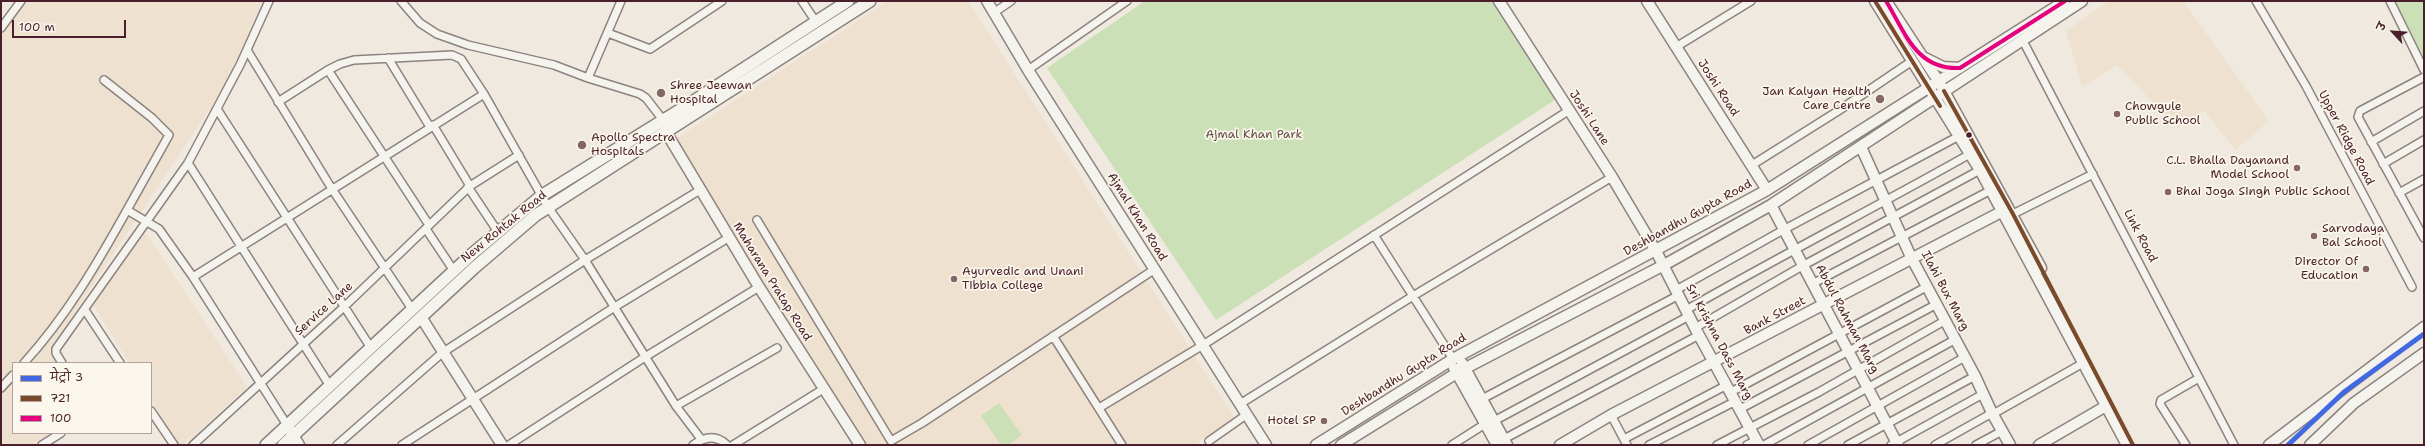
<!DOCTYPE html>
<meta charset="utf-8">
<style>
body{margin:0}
#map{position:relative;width:2425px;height:446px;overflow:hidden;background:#efe9df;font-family:"Shantell Sans","Playpen Sans Deva",sans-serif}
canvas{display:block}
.frame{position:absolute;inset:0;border:2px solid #4a1f2b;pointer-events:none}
.legend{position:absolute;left:12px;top:362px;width:140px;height:72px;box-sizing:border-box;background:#fbf7ec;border:1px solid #b4a19f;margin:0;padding:5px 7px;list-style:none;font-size:12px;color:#4a1f2b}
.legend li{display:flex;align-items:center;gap:8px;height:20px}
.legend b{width:20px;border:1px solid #b4a19f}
.north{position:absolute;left:2373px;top:12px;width:40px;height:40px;-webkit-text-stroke:3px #fbf7ec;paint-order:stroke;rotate:296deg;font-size:11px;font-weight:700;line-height:16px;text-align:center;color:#4a1f2b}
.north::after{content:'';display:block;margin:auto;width:14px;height:18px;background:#4a1f2b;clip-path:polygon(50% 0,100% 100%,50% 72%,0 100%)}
.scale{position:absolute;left:12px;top:20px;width:114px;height:18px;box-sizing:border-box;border:2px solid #4a1f2b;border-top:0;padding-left:5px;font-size:12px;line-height:14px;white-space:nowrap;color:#4a1f2b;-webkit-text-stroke:3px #fbf7ec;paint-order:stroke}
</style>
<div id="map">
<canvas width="2425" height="446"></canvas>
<div class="frame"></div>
<ul class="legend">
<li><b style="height:5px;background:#4169e1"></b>मेट्रो 3</li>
<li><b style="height:5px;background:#7a4b2a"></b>721</li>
<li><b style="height:5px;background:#e5007d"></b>100</li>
</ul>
<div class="north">उ</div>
<div class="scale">100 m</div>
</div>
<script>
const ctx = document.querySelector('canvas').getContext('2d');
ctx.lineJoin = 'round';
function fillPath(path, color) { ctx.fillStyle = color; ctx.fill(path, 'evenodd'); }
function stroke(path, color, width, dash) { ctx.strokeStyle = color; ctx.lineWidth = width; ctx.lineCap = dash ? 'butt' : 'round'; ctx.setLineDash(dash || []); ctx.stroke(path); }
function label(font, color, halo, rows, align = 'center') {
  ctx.font = font + ' "Shantell Sans",sans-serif'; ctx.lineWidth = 3.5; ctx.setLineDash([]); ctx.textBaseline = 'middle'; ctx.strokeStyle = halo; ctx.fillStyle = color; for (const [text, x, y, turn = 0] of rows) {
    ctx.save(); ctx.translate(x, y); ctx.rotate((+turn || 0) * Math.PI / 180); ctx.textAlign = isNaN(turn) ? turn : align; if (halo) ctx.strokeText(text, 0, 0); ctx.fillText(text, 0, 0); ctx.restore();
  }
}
const built = new Path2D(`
 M26,1h237l-40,88 -169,254 11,20h-52v70h37l-17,12h-32v-414z
 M888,1h80l267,418 -41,26h-328l-192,-305z
 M2109,1h74l86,120 -34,29 -31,-40 -26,18 -61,-63 -35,22 -16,-56z
 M146,233l101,154 -64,58h-5l-27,-45v-37h-22l-37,-61z`);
const green = new Path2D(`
 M1145,1h349l64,97 -342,222 -169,-252z
 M2395,1h29v57z
 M999,403l23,32 -14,10h-7l-20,-29z`);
const street = new Path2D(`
 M401,1l19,22 17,11 31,11 86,20 34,13
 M621,1l-33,77 52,16 6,4 17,22
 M802,1l14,21
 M2256,1l50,85 106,201
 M2390,1l34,69
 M995,12l16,-11
 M1,28l20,-27
 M608,33l42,16 72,-48
 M2022,39l212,406
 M1676,47l75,-46
 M247,50l85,139 80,120
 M388,58l42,69
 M328,70l12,-6 14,-4 98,-5 9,4 23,35 64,113 37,53 91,146 25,33
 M1028,70l99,-69
 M2424,77l-64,34 -2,6 66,121
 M104,80l48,38 17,17 -42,75
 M278,102l50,-32 101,155
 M217,109l154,239
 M433,125l37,61
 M2371,142l53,-31
 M188,163l142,223
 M2383,164l41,-24
 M1752,165l86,-54 74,-50
 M468,187l30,45
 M2399,193l25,-14
 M2013,214l80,-40
 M757,220l134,221 31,-18 233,-154
 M426,229l28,42
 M1374,235l79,124
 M193,277l291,-183
 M1814,283l177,-93
 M1676,290l109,-61 174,-93
 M85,310l35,53
 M1686,310c94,-54 190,-103 284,-156
 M1695,328l109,-63 176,-95
 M1053,336l69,109
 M24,363c42,-46 73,-99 103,-153l32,19 34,48 94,148
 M62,363l-6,-10v-4l132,-186 52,-98 29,-64
 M1,388l12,-13
 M1731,392l197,-106
 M1482,399l197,-104
 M1240,404l173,-108 199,-119
 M676,406l101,-58
 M1099,408l104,-63 365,-234
 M1740,409l197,-105
 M151,411l23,34
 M1993,414l92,-52
 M1611,415l16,30
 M1494,421l195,-105
 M1504,439l195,-104
 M1624,439l103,-54
 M1209,441l37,-26
 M42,445l19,-12
 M193,445l152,-139 125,-120 49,-31
 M337,445l105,-92 143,-93 115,-70
 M402,445l211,-137 115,-70
 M509,445l136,-88 114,-70
 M693,445c11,-8 23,-11 34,0
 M733,445l92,-57
 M1452,445l33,-21
 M1649,445l87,-44
 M1717,445l102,-53 127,-72
 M1747,445l10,-5
 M1764,445l192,-106
 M1808,445l157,-88
 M1848,445l127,-69
 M1891,445l92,-51
 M1935,445l57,-32
 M1976,445l26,-14
 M2186,445l-26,-41 1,-4 38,-22`);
const secondary = new Path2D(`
 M987,1l41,69 238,375
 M1499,1l113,176 44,74 39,77 64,117
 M1647,1l120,189
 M1875,1l105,169 147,275
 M1886,1l53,81 102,186
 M1925,58l18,9 17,1
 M666,132l93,155 101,158
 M1861,147l50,110 64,119 17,37 18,32
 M1771,205l127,240
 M421,317l81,128
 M1462,363l45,82
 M1454,368l43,77
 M290,430l9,15
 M1316,445l137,-86 314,-169 298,-189
 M1341,445l119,-74 204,-106 107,-60 311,-204
 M1560,445l51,-30 392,-204
 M2039,445l67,-39
 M2269,445l155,-118
 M2310,445l44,-42 70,-50`);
const primary = new Path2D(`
 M266,445l206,-191 69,-58 142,-88 165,-107
 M283,445l191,-177 62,-53 334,-214`);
const bus1 = new Path2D(`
 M1875,1l65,105
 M1944,91l69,123 120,231`);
const bus2 = new Path2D(`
 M1886,1c19,31 30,69 74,67l105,-67`);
const metro1 = new Path2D(`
 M2288,445l56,-53 80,-58`);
const markers = [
 [661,93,5,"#84666a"],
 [1880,99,5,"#84666a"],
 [2117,114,4,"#84666a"],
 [1969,135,3.5,"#4a1f2b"],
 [582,145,5,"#84666a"],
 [2297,168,4,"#84666a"],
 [2168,192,4,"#84666a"],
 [2314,236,4,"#84666a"],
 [2366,269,4,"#84666a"],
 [954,279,4,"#84666a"],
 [1324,421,4,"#84666a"]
];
const poiNames = [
 ["Shree Jeewan",670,86],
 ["Hospital",670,100],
 ["Jan Kalyan Health",1871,92,"right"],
 ["Care Centre",1871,106,"right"],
 ["Chowgule",2125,107],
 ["Public School",2125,121],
 ["Apollo Spectra",591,138],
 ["Hospitals",591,152],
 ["C.L. Bhalla Dayanand",2289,161,"right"],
 ["Model School",2289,175,"right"],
 ["Bhai Joga Singh Public School",2176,192],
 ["Sarvodaya",2322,229],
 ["Bal School",2322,243],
 ["Director Of",2358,262,"right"],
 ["Education",2358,276,"right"],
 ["Ayurvedic and Unani",962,272],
 ["Tibbia College",962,286],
 ["Hotel SP",1316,421,"right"]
];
const streetNames = [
 ["Joshi Road",1718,88,57],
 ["Joshi Lane",1589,118,57],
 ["Upper Ridge Road",2346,138,62],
 ["Ajmal Khan Road",1137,217,58],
 ["Deshbandhu Gupta Road",1688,218,-29],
 ["New Rohtak Road",504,227,-39],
 ["Link Road",2140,236,62],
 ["Maharana Pratap Road",772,282,58],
 ["Ilahi Bux Marg",1945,291,62],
 ["Service Lane",324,309,-42],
 ["Bank Street",1775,316,-28],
 ["Abdul Rahman Marg",1847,319,62],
 ["Sri Krishna Dass Marg",1719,342,62],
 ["Deshbandhu Gupta Road",1404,375,-32]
];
const parkNames = [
 ["Ajmal Khan Park",1254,135]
];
fillPath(built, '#eee1cf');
fillPath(green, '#cbe0b7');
stroke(street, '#8d827f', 10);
stroke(secondary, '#8d827f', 13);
stroke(primary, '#8d827f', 14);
stroke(street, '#f5f3ee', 7);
stroke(secondary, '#f5f3ee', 10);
stroke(primary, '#f5f3ee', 11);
stroke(bus1, '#7a4b2a', 4);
stroke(bus2, '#e5007d', 4);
stroke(metro1, '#4169e1', 5);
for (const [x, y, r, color] of markers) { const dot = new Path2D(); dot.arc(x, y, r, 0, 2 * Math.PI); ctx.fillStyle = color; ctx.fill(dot); stroke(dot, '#fbf7ec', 1.5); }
label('12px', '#4a1f2b', '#fbf7ec', poiNames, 'left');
label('12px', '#4a1f2b', '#fbf7ec', streetNames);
label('12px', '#634e46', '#fbf7ec', parkNames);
</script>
